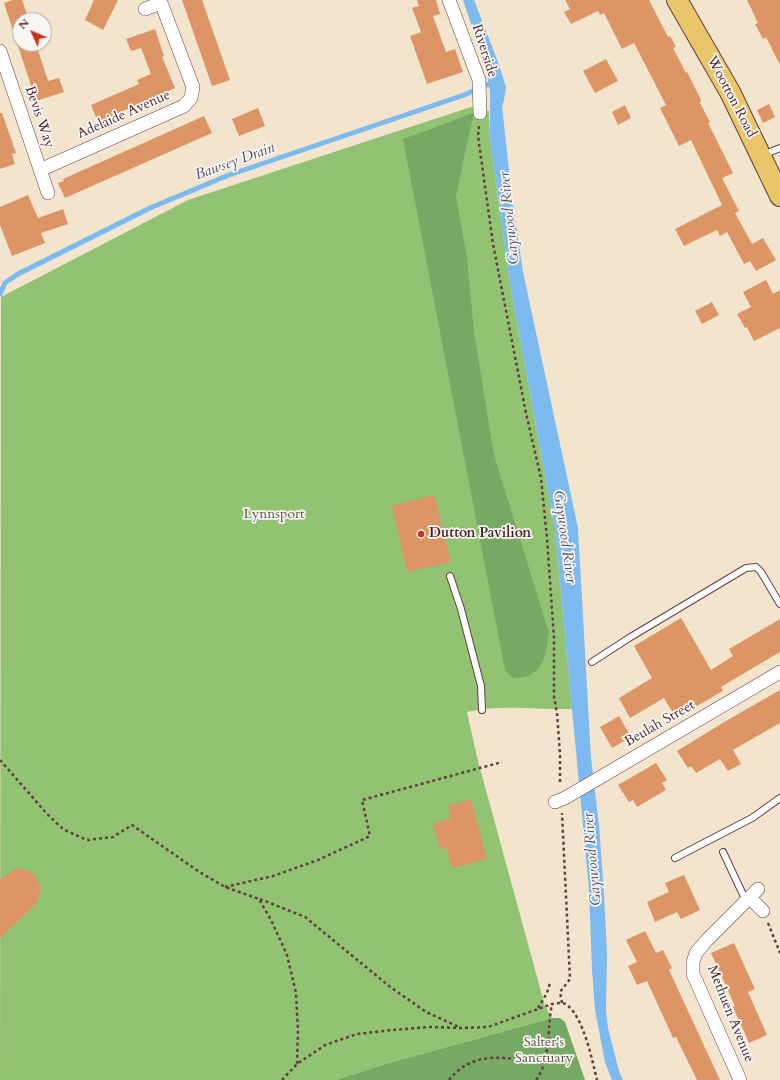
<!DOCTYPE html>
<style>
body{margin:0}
#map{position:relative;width:780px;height:1080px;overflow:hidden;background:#f2e4cd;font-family:Cardo,serif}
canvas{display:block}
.north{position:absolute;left:12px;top:12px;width:40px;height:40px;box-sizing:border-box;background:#f6f6f2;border:1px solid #b1a0a2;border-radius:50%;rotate:314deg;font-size:11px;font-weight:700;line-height:16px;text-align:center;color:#4a1f2b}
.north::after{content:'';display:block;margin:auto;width:14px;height:18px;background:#c8321e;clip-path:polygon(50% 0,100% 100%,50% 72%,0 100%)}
</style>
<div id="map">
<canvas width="780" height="1080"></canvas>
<div class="north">N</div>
</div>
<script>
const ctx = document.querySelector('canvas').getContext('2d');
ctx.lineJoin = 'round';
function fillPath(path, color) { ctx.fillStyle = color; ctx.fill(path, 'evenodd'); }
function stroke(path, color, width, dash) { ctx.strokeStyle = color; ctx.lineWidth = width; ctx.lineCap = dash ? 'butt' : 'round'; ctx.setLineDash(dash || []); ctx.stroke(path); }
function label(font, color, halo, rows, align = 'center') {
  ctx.font = font + ' Cardo,serif'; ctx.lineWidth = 3.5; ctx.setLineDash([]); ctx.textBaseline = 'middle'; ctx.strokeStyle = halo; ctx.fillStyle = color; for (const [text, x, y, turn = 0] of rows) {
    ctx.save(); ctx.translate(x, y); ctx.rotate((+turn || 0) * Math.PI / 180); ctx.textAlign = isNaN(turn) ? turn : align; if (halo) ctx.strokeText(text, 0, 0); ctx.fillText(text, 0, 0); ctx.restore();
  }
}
const green = new Path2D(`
 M471,107l18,4 1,28 20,145 45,245 17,180c-35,1 -71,-5 -105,3l11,49 67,245 7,12 -170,47 -46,15h-336l1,-783 187,-97z`);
const forest = new Path2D(`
 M474,113l-8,35 -10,48 11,62 7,74 20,123 55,178c-4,25 -6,45 -36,45l-8,-8 -102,-531z
 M552,1018h8l5,4 20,58h-249l46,-15z`);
const water = new Path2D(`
 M463,0h11l24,62 8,25 -2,13 -2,6 10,92 11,74 55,256 13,230 8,67 5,68 3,61 -1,56 2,18 11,43 4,9h-11l-7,-18 -10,-52 -3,-40 -3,-81 -34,-360 -45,-245 -20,-145v-48l-5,-26z`);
const stream = new Path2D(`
 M0,294l5,-11 13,-9 132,-66 79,-33 235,-80 29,-13`);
const building = new Path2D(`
 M12,0h10l7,20h-9v24h16l12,37 11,-3 5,14 -28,9 -32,-98z
 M94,0h24l-15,30 -18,-10z
 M182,0h20l28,80 -18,6z
 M417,0h19l4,14 -7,2 13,36 9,-3 8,23 -36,12 -17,-48 11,-4 -9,-24 7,-2z
 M565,0h84l19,37 2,-1 6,11 -3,1 13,25 1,-1 14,28 -1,3 10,19 -2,1 25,50 -11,5 17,33 -4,2 17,31 11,-6 13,22 -20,11 -6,-10 -6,3 -17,-32 -7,4 -3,-6 -33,16 -9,-17 47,-24 -10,-21 -21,-44 -12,6 -19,-38 6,-3 -32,-62 -12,6 -18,-36 -4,2 -2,-4 -27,13 -7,-12 6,-3z
 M747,0h33v65l-14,-28 -3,2 -8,-15 3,-1z
 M155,29l9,27 -2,1 13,31 -77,34 -7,-17 48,-21 -2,-4 14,-6 -10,-26 -10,3 -5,-12z
 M606,59l12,22 -23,12 -12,-22z
 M769,104l6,13 -12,6 -6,-13z
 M625,105l6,13 -13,7 -6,-13z
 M258,108l7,18 -26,10 -7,-17z
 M0,113h2l14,40 -4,1 3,10 -15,5z
 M204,116l8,17 -147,65 -7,-15 6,-2 -1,-2z
 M28,195l10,23 25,-9 5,15 -27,9 4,10 -33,13 -12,-31v-18z
 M766,280l7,14 7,-4v38l-26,13 -7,-14 -2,1 -8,-14 14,-7 -8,-15z
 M712,302l7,13 -17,9 -7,-13z
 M434,495l17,67 -44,10 -15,-66z
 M681,618l30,52 22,-14 -4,-7 51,-30v33l-59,35 2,4 -47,27 -12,-20 -34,20 -11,-20 33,-20 -18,-32z
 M780,690v33l-47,27 8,14 -13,7 -8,-12 -24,14 -5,-7 -3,2 -11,-17 49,-30z
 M619,716l12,21 -19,11 -12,-21z
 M656,763l11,17 -5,3 4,7 -29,17 -4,-7 -4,2 -11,-17z
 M471,799l16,60 -35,9 -6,-21 -6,2 -7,-25 18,-6 -3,-12z
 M15,869h8l8,3 7,8 3,9 -5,15 -36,34v-59z
 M684,875l16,35 -19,9 -4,-7 -22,10 -8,-20 22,-10 -4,-9z
 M645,931l11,22 7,-3 9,18 -3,2 51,110h-23l-21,-43 -3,1 -26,-57 -10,4 -9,-19 9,-4 -11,-22z
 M734,943l21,46 -7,3 19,43 -18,8 -16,-36 2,-1 -24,-53z`);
const path = new Path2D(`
 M479,126l-1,10 15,108 33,169 15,65 6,60 7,100v59l3,16 3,41v30
 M0,760l48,55 15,14 24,11 26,-3 19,-12 66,46 27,16 34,12 12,21 16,35 9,38 2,38 -1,33
 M225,887l48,-11 45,-16 52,-24 -8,-36 140,-38
 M260,899l45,18 84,69 37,26 33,15
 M768,923l12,30
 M562,1003l-2,-11 10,-13 -8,-166
 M538,1008l9,-15 3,-10
 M282,1080l15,-16 28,-19 32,-11 35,-4 37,-3 33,1 26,-1 64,-23c5,-1 11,-2 15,1 17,13 25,55 30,75
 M449,1080c26,-32 59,-21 95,-18
 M536,1080c15,-20 11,-53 16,-76`);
const service = new Path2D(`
 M763,155l17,-7
 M450,576l11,33 20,77 1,24
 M592,662l37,-24 117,-70 10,-1 5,5 19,32
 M723,852l23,49
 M675,858l77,-40 28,-20`);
const minor = new Path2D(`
 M449,0l30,80 1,33
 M145,9l16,-6
 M0,51l48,142
 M40,170l144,-64 7,-8 2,-11 -33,-87
 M555,802l10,-4 215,-126
 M750,898l13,13
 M740,1080l-47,-106v-12l3,-9 10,-12 52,-52`);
const primary = new Path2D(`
 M677,0l53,92 50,104`);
const markers = [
 [421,534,4,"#c8321e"]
];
const streetNames = [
 ["Riverside",484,51,72],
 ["Wootton Road",731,97,62],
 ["Adelaide Avenue",124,115,-24],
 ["Bevis Way",39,117,71],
 ["Beulah Street",660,724,-30],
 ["Methuen Avenue",730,1014,68]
];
const parkNames = [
 ["Lynnsport",274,515],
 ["Salter's",544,1043],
 ["Sanctuary",544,1059]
];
const poiNames = [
 ["Dutton Pavilion",429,534]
];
const waterNames = [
 ["Bawsey Drain",235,162,-20],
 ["Gaywood River",510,218,-96],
 ["Gaywood River",564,537,82],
 ["Gaywood River",593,859,-95]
];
fillPath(green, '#92c372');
fillPath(forest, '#75a964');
fillPath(water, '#7dbaf0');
stroke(stream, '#7dbaf0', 5);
fillPath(building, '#de9566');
stroke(service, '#633d43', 8);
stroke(minor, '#633d43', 14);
stroke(primary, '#633d43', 22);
stroke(path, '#633d43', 2.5, [3, 3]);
stroke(service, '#fff', 6);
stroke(minor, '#fff', 13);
stroke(primary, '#e9c769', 20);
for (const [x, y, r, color] of markers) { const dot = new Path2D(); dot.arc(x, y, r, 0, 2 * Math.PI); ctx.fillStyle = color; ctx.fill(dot); stroke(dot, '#f6f6f2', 1.5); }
label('14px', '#4a1f2b', '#f6f6f2', streetNames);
label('14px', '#605040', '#f6f6f2', parkNames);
label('bold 14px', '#4a1f2b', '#f6f6f2', poiNames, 'left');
label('italic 15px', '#594e66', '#f6f6f2', waterNames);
</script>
